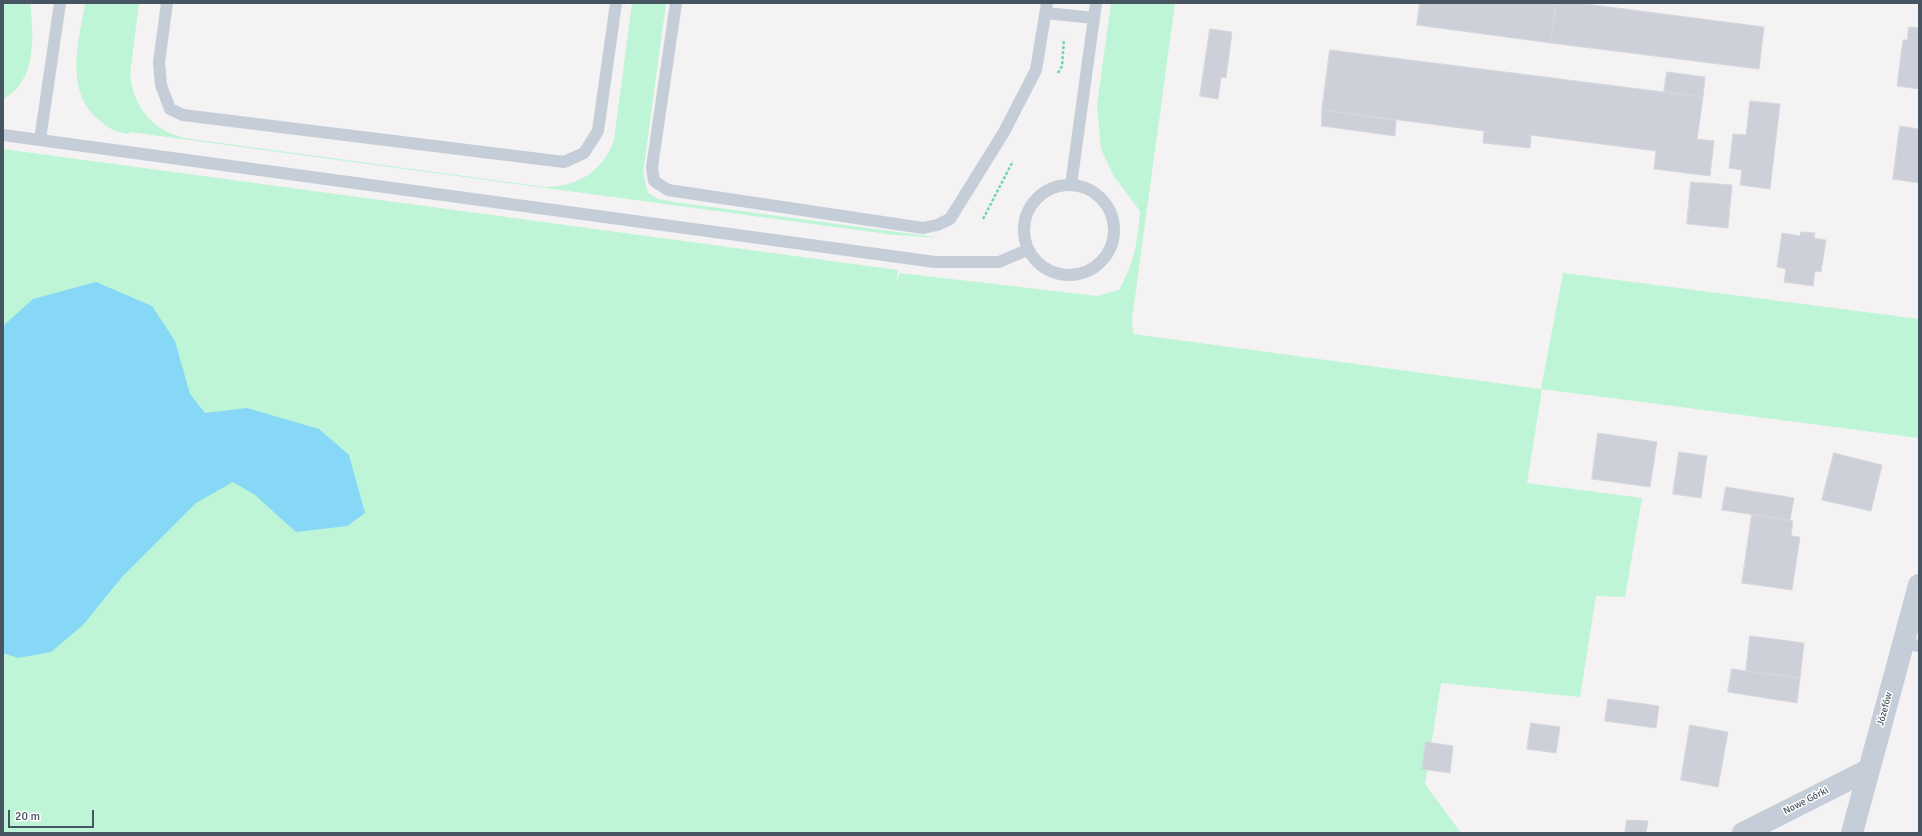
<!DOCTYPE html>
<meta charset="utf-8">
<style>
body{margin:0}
#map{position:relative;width:1922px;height:836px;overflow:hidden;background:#f4f2f2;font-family:Signika,sans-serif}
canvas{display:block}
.frame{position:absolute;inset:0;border:4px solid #475462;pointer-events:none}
.scale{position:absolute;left:8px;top:810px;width:86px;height:18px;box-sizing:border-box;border:2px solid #475462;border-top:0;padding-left:5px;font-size:12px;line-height:14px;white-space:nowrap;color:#475462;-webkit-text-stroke:3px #fff;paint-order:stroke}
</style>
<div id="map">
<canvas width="1922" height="836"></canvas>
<div class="frame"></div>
<div class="scale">20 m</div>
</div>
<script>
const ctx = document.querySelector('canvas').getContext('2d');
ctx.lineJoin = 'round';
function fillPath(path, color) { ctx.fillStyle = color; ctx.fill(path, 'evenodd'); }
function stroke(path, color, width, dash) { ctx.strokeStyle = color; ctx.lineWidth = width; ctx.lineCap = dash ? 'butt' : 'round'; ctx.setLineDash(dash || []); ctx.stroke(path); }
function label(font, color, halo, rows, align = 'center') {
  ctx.font = font + ' Signika,sans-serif'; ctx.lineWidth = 3; ctx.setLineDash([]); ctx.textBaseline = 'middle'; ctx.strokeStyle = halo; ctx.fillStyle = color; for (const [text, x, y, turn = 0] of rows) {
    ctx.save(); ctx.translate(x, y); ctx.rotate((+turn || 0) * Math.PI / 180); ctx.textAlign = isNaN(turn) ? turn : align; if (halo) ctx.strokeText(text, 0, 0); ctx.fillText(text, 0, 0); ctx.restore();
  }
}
const green = new Path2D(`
 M3,3h27c4,33 7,78 -27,96z
 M85,3h54l-9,71c3,33 22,56 54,64l361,49c33,0 58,-16 69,-47l18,-137h34l-23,170 5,20 10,6 16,3 268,36 -47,-3 -765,-103 -1,2c-11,-1 -22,-6 -30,-14 -35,-30 -20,-78 -14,-117z
 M1111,3h64l-43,316 1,15 408,55 22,-116 356,46v119l-377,-49 -15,94 115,15 -17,99 -29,-1 -16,101 -139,-14 -16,101 36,49h-1458v-684l895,121 -2,14 4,-11 197,23 22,-6c15,-26 19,-49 21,-79l-27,-36 -12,-26 -4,-44z`);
const water = new Path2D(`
 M96,282l56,24 23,35 15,53 15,19 42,-5 72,21 30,26 16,58 -18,13 -51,6 -41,-37 -22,-13 -37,21 -74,74 -39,48 -32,27 -33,6 -15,-5v-327l30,-27z`);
const building = new Path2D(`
 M1420,3h136l-5,40 -134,-18z
 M1556,3h22l186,24 -5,42 -208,-26z
 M1909,27l10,1v61l-22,-3 6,-46h4z
 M1210,29l22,3 -6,46 -5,-1 -3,22 -18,-3z
 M1330,50l373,47 -6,42 17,2 -4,35 -56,-7 2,-18 -125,-16 -1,13 -47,-5 1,-12 -162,-21z
 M1667,72l38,5 -2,20 -39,-5z
 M1750,101l30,3 -10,85 -30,-4 2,-15 -13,-2 4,-34 13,1z
 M1322,110l74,10 -1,16 -73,-10z
 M1900,126l19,3v54l-26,-4z
 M1691,182l41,3 -4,43 -41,-4z
 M1801,232l14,1 -1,5 12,2 -5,32 -6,-1 -2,15 -29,-4 2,-13 -9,-2 5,-34 18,3z
 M1598,433l59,9 -7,45 -58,-8z
 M1679,452l28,4 -6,42 -28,-4z
 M1834,453l48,12 -11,46 -49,-11z
 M1726,487l68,11 -4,22 -68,-10z
 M1752,514l41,7 -2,15 9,1 -8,53 -50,-7z
 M1750,636l54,7 -4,35 -54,-7z
 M1732,669l68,9 -3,25 -69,-11z
 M1608,699l51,7 -3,22 -51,-7z
 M1531,723l29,4 -4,26 -29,-4z
 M1690,725l38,7 -10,55 -37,-7z
 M1426,742l27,4 -3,27 -28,-4z
 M1627,820l21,1 -2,12h-21z`);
const path = new Path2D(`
 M1058,73l4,-7 2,-27
 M983,219l30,-58`);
const service = new Path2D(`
 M167,3l-8,59 2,23 9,24 13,6 381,47 20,-9 14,-22 18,-128
 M676,3l-24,164 2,14 14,9 255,38 14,-3 13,-6 54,-87 32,-62 11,-67
 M1046,13l48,5
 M3,135l932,127h64l28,-12
 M40,140l20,-137
 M1024 230a45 45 0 1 1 90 0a45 45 0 1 1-90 0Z
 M1071,185l25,-182
 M1902,643l17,3`);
const minor = new Path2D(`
 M1743,833l125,-63
 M1852,833l67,-248`);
const streetNames = [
 ["Józefów",1885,709,-75],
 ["Nowe Górki",1806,801,-27]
];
fillPath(green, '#bdf5d6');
fillPath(water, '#86d8f6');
fillPath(building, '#cdd0d8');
stroke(building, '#d5d7de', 1);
stroke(path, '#71d7ab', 2.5, [3, 2]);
stroke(service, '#c4cdd8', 12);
stroke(minor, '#c4cdd8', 22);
label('10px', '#475462', '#fff', streetNames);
</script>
